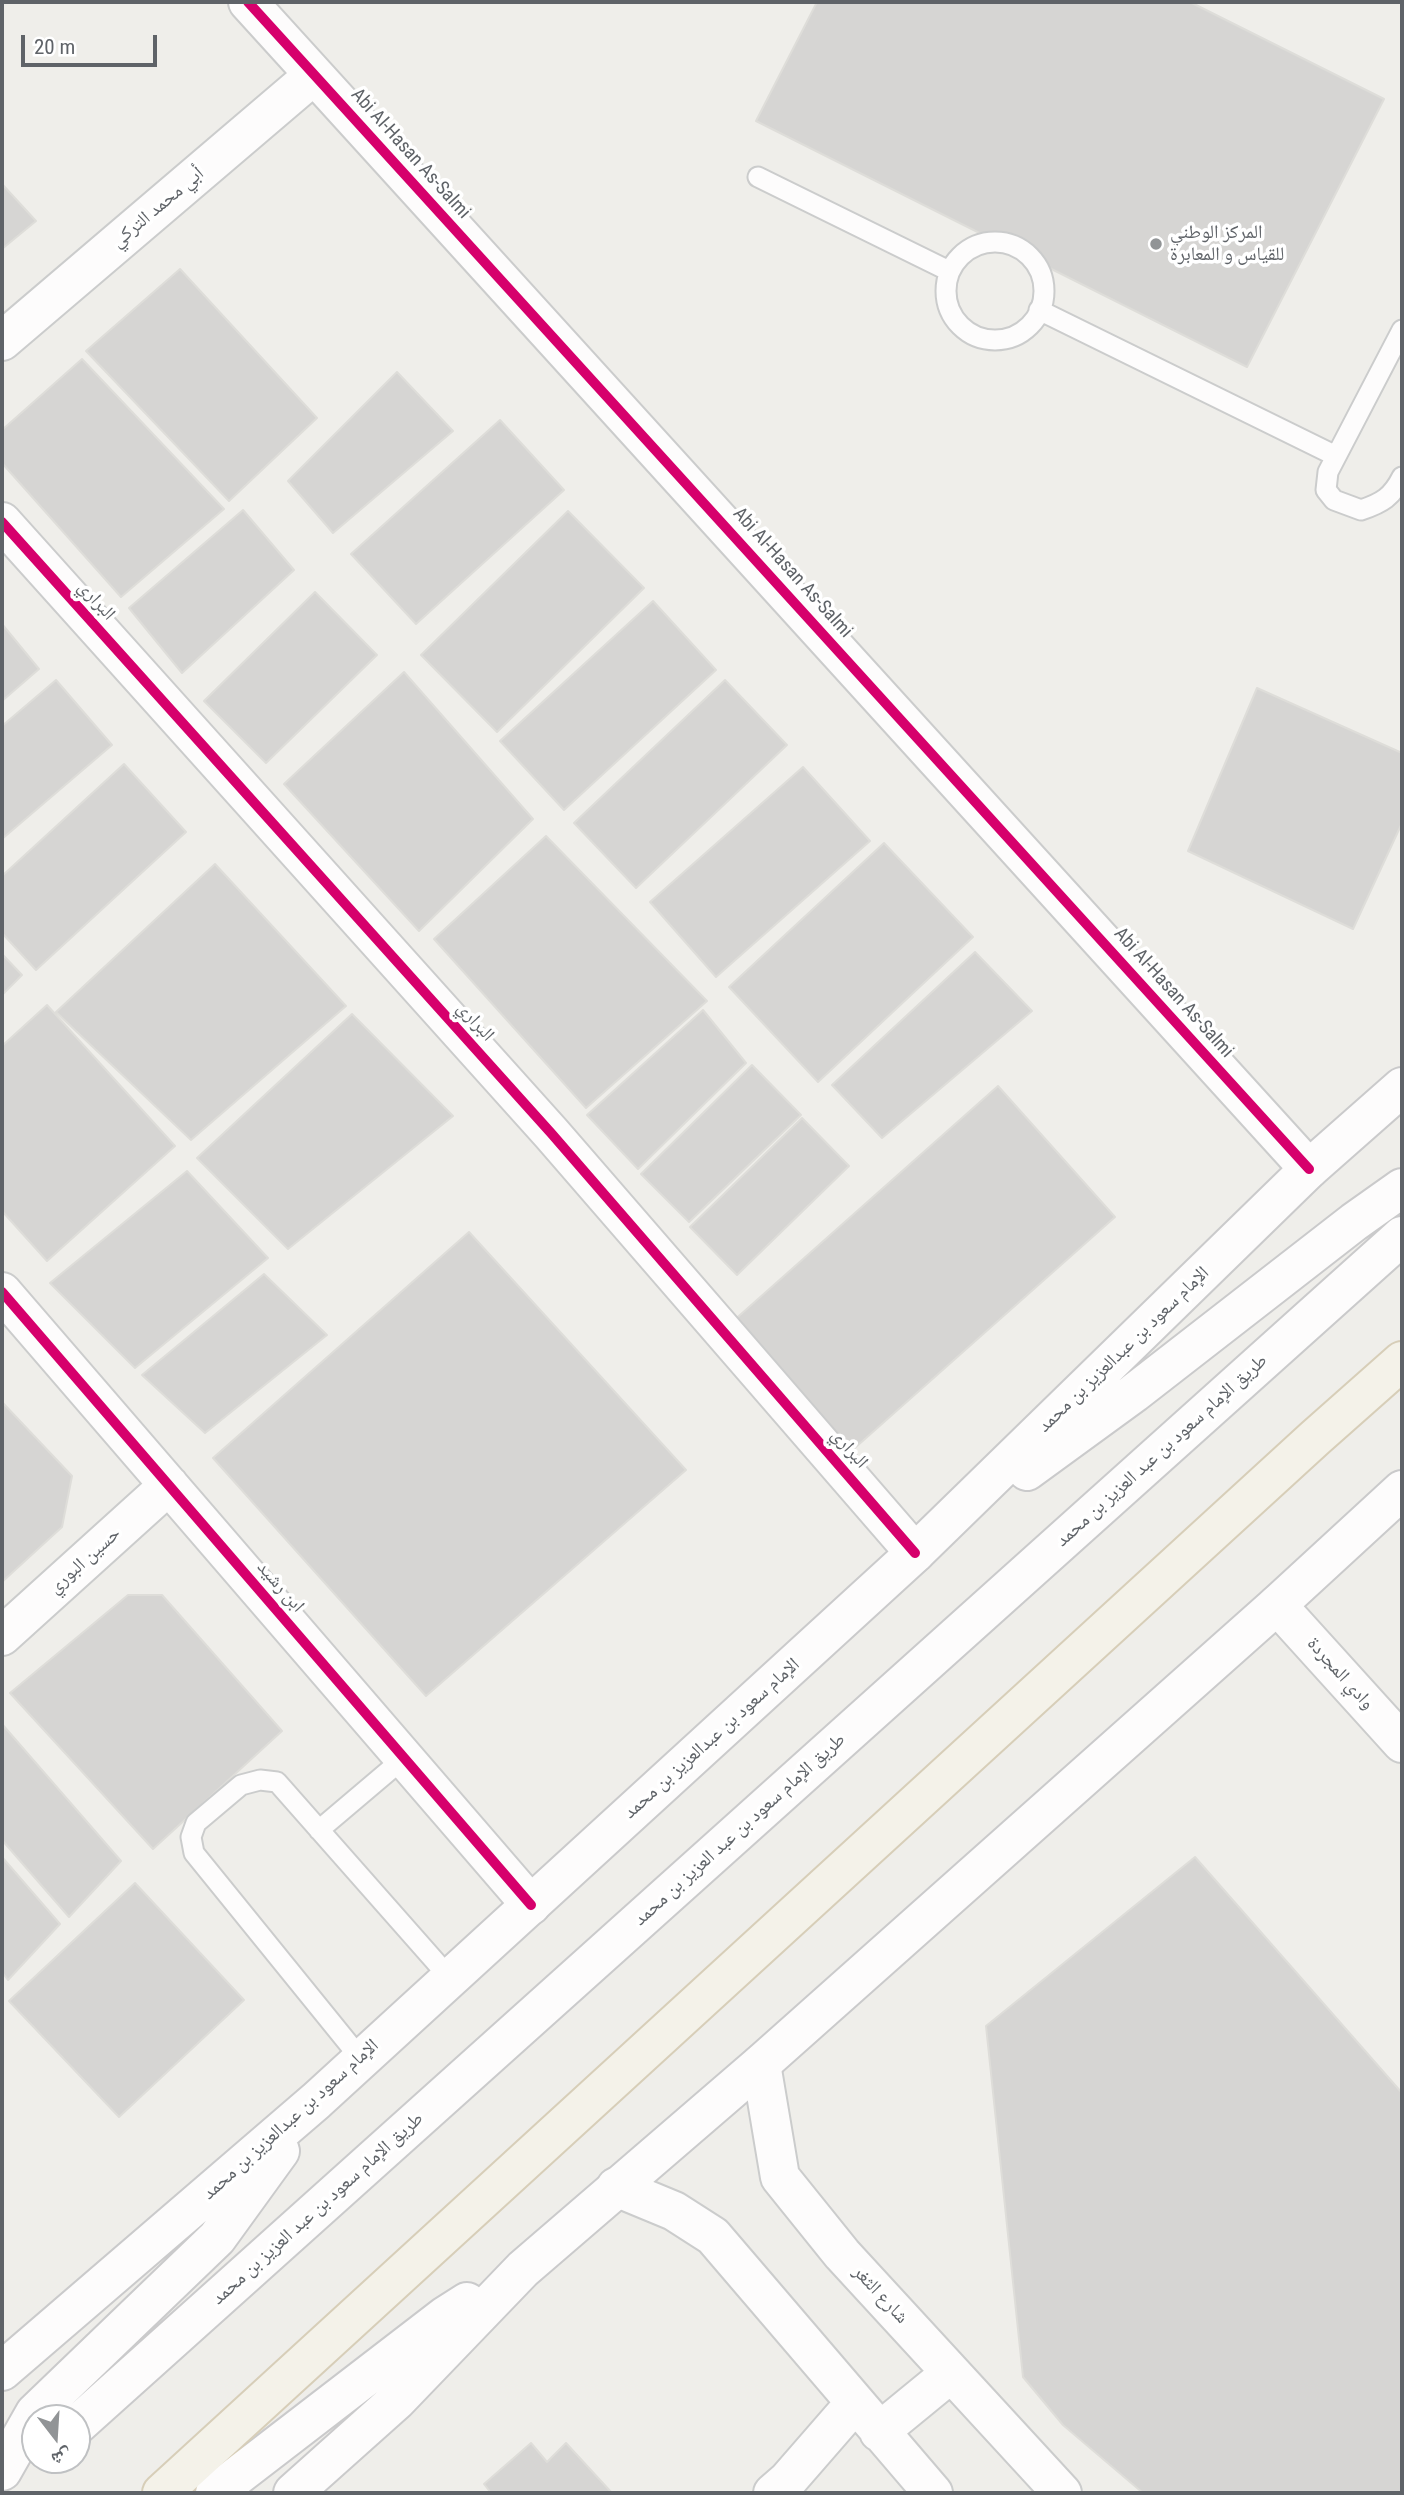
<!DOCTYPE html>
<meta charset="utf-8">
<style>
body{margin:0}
#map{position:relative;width:1404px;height:2495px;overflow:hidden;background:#efeeea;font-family:"Roboto Condensed","Noto Naskh Arabic",sans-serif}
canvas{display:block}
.frame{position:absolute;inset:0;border:4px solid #5f6368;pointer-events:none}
.north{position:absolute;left:21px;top:2404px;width:70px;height:70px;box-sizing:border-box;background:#fff;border:2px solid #bfc1c3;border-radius:50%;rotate:163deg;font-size:19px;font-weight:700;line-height:28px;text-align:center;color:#5f6368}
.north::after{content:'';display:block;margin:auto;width:24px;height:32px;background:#919496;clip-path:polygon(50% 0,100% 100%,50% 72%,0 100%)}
.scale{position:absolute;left:21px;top:35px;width:136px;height:32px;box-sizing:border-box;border:4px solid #5f6368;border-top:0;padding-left:9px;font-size:21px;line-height:24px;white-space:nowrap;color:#5f6368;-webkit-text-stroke:5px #fff;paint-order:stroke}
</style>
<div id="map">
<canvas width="1404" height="2495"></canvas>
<div class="frame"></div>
<div class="north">ش</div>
<div class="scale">20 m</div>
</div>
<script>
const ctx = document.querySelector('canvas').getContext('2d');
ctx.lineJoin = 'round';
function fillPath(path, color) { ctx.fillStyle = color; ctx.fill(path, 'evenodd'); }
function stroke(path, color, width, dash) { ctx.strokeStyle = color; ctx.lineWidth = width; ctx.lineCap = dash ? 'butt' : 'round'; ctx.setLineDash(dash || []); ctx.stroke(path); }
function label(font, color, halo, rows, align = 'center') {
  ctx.font = font + ' "Roboto Condensed","Noto Naskh Arabic",sans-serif'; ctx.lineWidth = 7; ctx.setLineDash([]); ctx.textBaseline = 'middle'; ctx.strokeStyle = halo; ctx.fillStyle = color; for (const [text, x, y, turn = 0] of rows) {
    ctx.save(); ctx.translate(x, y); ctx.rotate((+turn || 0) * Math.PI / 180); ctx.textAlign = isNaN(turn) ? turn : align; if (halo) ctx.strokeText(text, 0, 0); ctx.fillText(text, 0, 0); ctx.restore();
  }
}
const building = new Path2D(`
 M817,2h373l194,97 -137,268 -491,-246z
 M2,184l34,37 -34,28z
 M180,269l137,149 -88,83 -143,-150z
 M82,359l142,150 -103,88 -119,-134v-33z
 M397,372l56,59 -120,102 -45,-52z
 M500,420l64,70 -148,134 -65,-70z
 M243,510l51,60 -112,103 -53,-65z
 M568,511l76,77 -147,144 -76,-77z
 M315,592l62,63 -111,108 -62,-62z
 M653,601l63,69 -152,140 -64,-69z
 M2,624l37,45 -37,32z
 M404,672l129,147 -114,112 -135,-147z
 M56,680l56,65 -110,94v-113z
 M725,680l62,65 -151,143 -62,-65z
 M1257,688l145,65v70l-49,106 -165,-78z
 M124,764l62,68 -150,138 -34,-37v-57z
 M803,767l67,74 -154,136 -66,-75z
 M546,836l161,165 -121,107 -152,-169z
 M884,843l89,94 -155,145 -89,-95z
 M215,864l131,142 -155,134 -135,-128z
 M975,952l57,59 -150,127 -50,-53z
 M2,954l20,21 -20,20z
 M47,1005l128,141 -128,115 -45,-50v-165z
 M703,1010l43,53 -108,106 -51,-54z
 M352,1014l101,102 -165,133 -91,-91z
 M752,1065l49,50 -112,107 -48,-48z
 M998,1086l117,131 -267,237 -117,-131z
 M802,1118l47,48 -112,109 -47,-48z
 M187,1171l81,87 -133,110 -85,-85z
 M469,1232l217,238 -260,226 -213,-238z
 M264,1274l63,61 -122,98 -63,-58z
 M2,1402l70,74 -10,51 -60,55z
 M128,1595h34l120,136 -129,118 -143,-156z
 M2,1724l119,137 -52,56 -67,-77z
 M2,1857l58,67 -52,56 -6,-8z
 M1195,1857l207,236v400h-259l-80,-68 -40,-48 -37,-351z
 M135,1883l109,117 -125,117 -110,-116z
 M531,2443l16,19 19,-19 46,50h-121l-7,-9z`);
const service = new Path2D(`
 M758,177l191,94
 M946 291a49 49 0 1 1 98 0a49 49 0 1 1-98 0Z
 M1039,310l297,146
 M1402,330l-74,142 -2,18 8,10 27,10c21,-7 31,-13 41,-33
 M319,1830l85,-72
 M361,2059l-167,-206 -3,-16 5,-14 45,-38 19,-5 17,2 172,195`);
const minor = new Path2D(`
 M248,2l1061,1167
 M2,341l312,-266
 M2,522l549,611 364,420
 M2,1292l529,613
 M1277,1605l125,138
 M2,1636l167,-151
 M761,2064l19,113 62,77 220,239
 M616,2187l58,24 39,25 220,257
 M879,2432l72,-59
 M773,2493l15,-13 67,-77`);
const secondary = new Path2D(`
 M1027,1471l107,-78 220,-171 48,-34
 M2,2371l314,-270 599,-548 394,-384 93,-82
 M77,2425l1325,-1189
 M2,2471l33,-58 182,-175 63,-87
 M215,2493l230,-177 22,-14
 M293,2493l104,-93 126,-131 238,-205 516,-459 125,-115`);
const primary = new Path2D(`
 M162,2493l1153,-1055 87,-77`);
const cycleway = new Path2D(`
 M248,2l1061,1167
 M2,522l549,611 364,420
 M2,1292l529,613`);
const markers = [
 [1156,244,7,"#919496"]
];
const streetNames = [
 ["Abi Al-Hasan As-Salmi",410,154,48],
 ["أبي محمد التركي",158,208,-40],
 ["Abi Al-Hasan As-Salmi",792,573,48],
 ["البراري",96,601,48],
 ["Abi Al-Hasan As-Salmi",1173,993,48],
 ["البراري",475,1022,48],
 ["الإمام سعود بن عبدالعزيز بن محمد",1124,1350,-44],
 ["البراري",849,1449,49],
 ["طريق الإمام سعود بن عبد العزيز بن محمد",1162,1451,-42],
 ["حسين البوري",85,1561,-42],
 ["ابن رشيد",280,1587,49],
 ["وادي المجردة",1340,1674,48],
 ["الإمام سعود بن عبدالعزيز بن محمد",712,1739,-42],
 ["طريق الإمام سعود بن عبد العزيز بن محمد",740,1830,-42],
 ["الإمام سعود بن عبدالعزيز بن محمد",291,2120,-42],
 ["طريق الإمام سعود بن عبد العزيز بن محمد",318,2209,-42],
 ["شارع الثغر",880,2295,47]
];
const poiNames = [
 ["المركز الوطني",1170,233],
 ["للقياس و المعابرة",1170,255]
];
fillPath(building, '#d6d5d3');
stroke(building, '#deddd9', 2);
stroke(service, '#cbcccc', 23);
stroke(minor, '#cbcccc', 42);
stroke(secondary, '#cacacb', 42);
stroke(primary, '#d7ceb8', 42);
stroke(service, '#fdfcfc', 19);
stroke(minor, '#fdfcfc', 38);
stroke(secondary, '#fdfcfc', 38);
stroke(primary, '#f4f2e9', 38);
stroke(cycleway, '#d6006c', 10);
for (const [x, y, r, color] of markers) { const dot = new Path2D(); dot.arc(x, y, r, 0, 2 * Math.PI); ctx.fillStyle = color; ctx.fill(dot); stroke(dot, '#fff', 2.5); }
label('19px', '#5f6368', '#fff', streetNames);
label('19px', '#5f6368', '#fff', poiNames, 'left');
</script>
